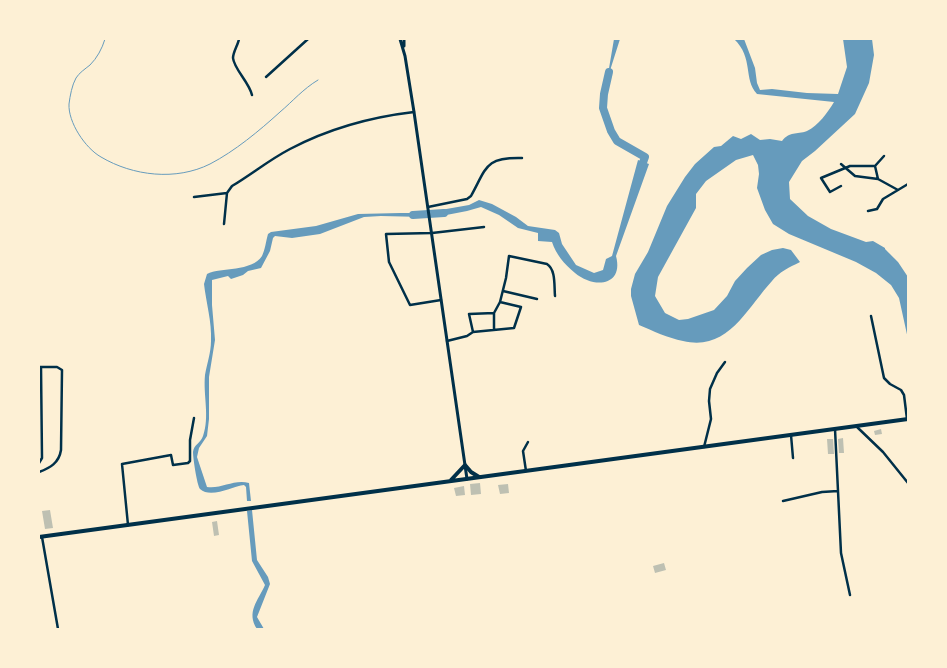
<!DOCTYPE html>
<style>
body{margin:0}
#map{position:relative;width:947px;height:668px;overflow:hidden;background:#fdf0d5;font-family:"DM Sans",sans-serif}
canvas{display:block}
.frame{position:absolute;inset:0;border:40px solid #fdf0d5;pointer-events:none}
</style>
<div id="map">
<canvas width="947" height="668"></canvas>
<div class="frame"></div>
</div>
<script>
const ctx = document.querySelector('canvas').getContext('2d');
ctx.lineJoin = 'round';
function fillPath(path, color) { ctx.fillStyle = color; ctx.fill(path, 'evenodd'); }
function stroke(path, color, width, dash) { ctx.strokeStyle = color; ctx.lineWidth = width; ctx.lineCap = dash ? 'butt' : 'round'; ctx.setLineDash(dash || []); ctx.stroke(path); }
const water = new Path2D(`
 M614,39h6l-13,41z
 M734,39h10l11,29 2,15 3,7 12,-1 35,4 31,1 9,-27 -4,-28h29l2,16 -5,28 -14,31 -40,37 -13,10 -13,21 1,17 18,17 23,13 35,13 7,-1 12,7v1l13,13 10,15v62l-9,-41 -8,-13 -15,-12 -20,-11 -67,-28 -16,-10 -8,-14 -8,-22 2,-14 -1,-9 -5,-10 -17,5 -30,21 -10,13v14l-38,69 -3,19 10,17 14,7 9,-1 26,-9 13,-14 8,-15 12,-13 14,-13 11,-5 11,-2 8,2 9,12c-10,5 -21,10 -28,19 -25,27 -44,71 -89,60 -15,-3 -30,-10 -44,-16l-8,-29v-7l4,-15 13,-22 19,-46 18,-29 10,-13 19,-17 7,-1 12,-10 8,3 10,-5 9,6 10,-1 12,2c8,-10 14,-6 25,-10 11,-5 21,-19 27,-29l-77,-8c-14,-15 -3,-36 -23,-55z
 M638,160l11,4 -33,92c8,30 -22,33 -41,17 -11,-9 -19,-19 -23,-31l-14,-1v-8l-20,-5 -19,-13 -18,-8 -14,4 -31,6 -1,-6 34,-6 10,-5 13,4 24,13 12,9 27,4 4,3 3,11 14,21 18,8 9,-3 3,-11 6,-3z
 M400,213h23l1,4 -43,-1 -17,1 -44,17 -28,4 -17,-2 -2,2 -3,13 -9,17 -13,3 -5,4 -12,4 -3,-3 -16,4v25l3,35 -6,37v42l-2,17 -8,12 -2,9 10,30c15,2 27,-8 42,-4l2,18h-4l-1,-14 -2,-2c-11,1 -33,14 -44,4 -3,-4 -7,-31 -7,-37 1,-8 8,-9 10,-16 7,-19 0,-41 2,-61 2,-11 6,-23 6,-34 1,-19 -5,-39 -7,-57l3,-10c14,-7 45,-2 55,-18 3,-6 4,-15 6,-22l3,-2 45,-6 42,-12z
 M252,510l5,50 11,17 2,7 -13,33 7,12h-7c-11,-17 1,-28 8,-44l-13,-24 -5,-50z`);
const stream = new Path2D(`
 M105,39c-3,10 -8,19 -15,26 -5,4 -11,8 -14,13 -4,7 -6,18 -7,26 -1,18 16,44 32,53 32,19 75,24 109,7 25,-13 49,-33 70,-52 13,-11 23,-23 38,-32`);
const river = new Path2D(`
 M609,72l-5,22 -1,14 8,23 6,10 28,16 -5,14
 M413,215l31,-2`);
const building = new Path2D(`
 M881,429l1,5 -7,1 -1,-4z
 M843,438l1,15h-5l-1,-14z
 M827,439h6l1,15h-6z
 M480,483l1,11 -10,1 -1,-11z
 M508,484l1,9 -9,1 -2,-9z
 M464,486l1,9 -9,1 -2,-8z
 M50,510l3,18 -8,1 -3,-18z
 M217,521l2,14 -5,1 -2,-14z
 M664,563l2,7 -11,3 -2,-7z`);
const minor = new Path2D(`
 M239,39c-1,6 -6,13 -6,19 1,11 16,24 19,37
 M266,77l42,-38
 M841,164l14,12 23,3 20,11
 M878,179l-3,-13 9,-10
 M841,186l-11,6 -9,-14 29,-12h25
 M194,197l33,-4 5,-7c20,-12 37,-26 58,-37 38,-20 81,-32 124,-37
 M428,207l39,-8 4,-3c16,-29 14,-39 51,-38
 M868,211l9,-2 6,-10 25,-15
 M224,224l3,-31
 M503,291l34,8
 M441,300l-31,5 -21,-43 -3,-28 46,-1 52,-6
 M500,302l6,-24 3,-22 38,8c9,6 7,21 8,32
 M871,316l13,62 6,6 11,6 3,5 3,24
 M473,332l-4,-18 25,-1
 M447,341l20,-5 6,-4 41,-4 7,-21 -21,-5 -6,11v17
 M39,367h2l1,91 -3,5
 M835,429l6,124 9,42
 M791,435l2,23
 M704,447l7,-28 -2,-18 1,-12 7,-16 8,-11
 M526,471l-3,-20 5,-9
 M39,472c11,-4 20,-9 22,-22l1,-80 -5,-3h-16
 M783,501l39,-9 16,-1
 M128,525l-6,-61 49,-9 2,10 15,-2 2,-2v-21l4,-22
 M42,537l16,92`);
const tertiary = new Path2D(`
 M857,427l26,25 25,31`);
const secondary = new Path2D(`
 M400,39l5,17 9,56 53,367
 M404,46v-7`);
const trunk = new Path2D(`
 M451,480l14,-15 6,7 8,5
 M39,537l869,-118`);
fillPath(water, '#669bbc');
stroke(stream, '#669bbc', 1);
stroke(river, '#669bbc', 8);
fillPath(building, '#bec0b2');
stroke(minor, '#003049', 2.5);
stroke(tertiary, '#003049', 2.5);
stroke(secondary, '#003049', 3);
stroke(trunk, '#003049', 4);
</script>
